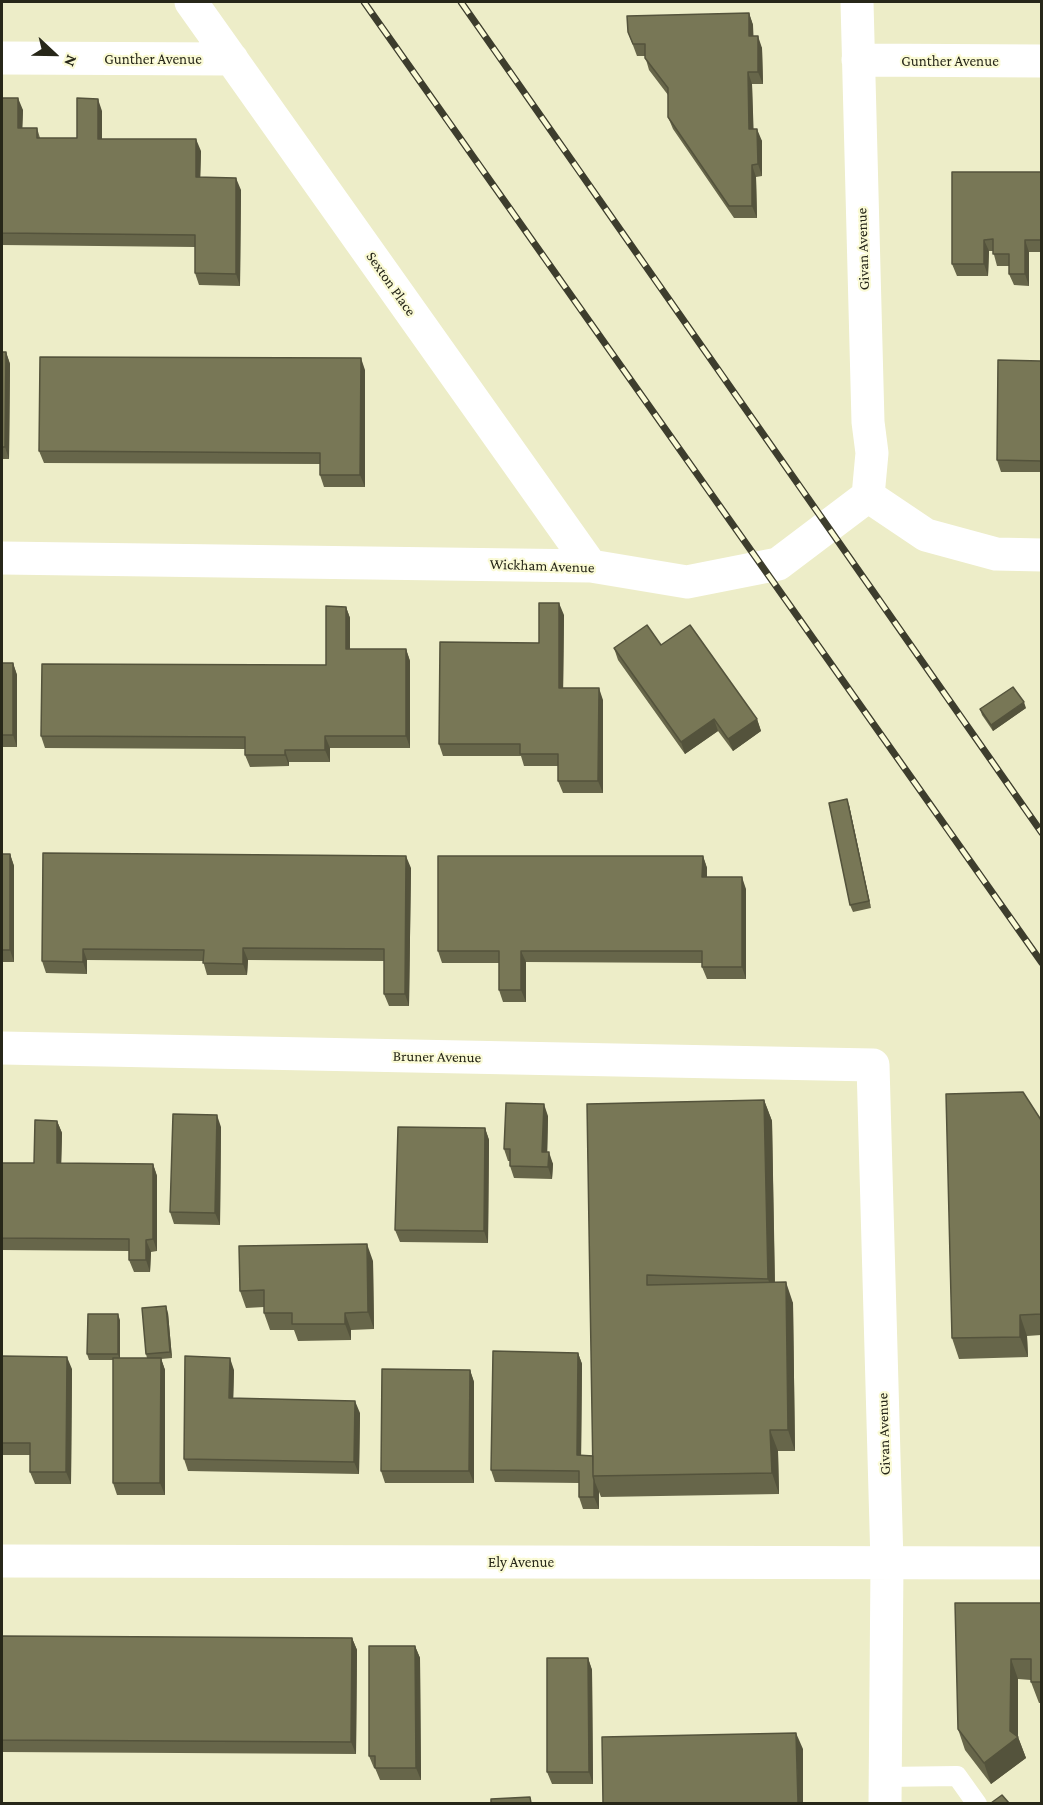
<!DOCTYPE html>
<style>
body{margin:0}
#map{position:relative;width:1043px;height:1805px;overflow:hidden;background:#ededc8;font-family:"Crimson Pro",serif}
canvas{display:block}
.frame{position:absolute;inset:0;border:3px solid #272719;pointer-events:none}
.north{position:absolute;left:24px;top:24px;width:60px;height:60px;-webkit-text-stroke:4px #fafad5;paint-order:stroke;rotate:112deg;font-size:16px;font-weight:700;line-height:24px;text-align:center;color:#272719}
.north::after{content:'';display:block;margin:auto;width:21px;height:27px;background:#272719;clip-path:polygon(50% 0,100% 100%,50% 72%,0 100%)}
</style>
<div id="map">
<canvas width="1043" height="1805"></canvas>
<div class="frame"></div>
<div class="north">N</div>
</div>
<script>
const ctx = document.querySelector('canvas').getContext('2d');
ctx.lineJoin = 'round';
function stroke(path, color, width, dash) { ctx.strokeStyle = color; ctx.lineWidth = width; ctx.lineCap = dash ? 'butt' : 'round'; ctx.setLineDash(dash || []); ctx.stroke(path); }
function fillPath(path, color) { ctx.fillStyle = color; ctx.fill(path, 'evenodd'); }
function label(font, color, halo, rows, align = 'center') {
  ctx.font = font + ' "Crimson Pro",serif'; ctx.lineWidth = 4.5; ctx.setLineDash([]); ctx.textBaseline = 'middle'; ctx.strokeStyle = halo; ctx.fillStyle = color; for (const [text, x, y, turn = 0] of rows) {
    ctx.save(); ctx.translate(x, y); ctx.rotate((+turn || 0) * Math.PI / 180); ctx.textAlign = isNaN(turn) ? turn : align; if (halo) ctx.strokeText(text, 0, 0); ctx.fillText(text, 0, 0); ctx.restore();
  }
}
const lane = new Path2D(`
 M885,1777l72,-1 20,28`);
const street = new Path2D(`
 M191,2l400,564
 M857,2l11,420 4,31 -4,43
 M2,58l230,1
 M858,60l184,1
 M868,496l58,39 70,19 46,1
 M2,558l589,8 96,16 91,-18 90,-68
 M2,1048l871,17 14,498 -2,241
 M2,1561l1040,2`);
const rail = new Path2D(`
 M364,2l678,961
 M461,2l581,831`);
const wall = new Path2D(`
 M749,13l4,12v11l9,12 1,36h-11l1,45 9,12v35l-6,1 1,41h-23l-61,-89 -5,-12v-22l-19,-25 -4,-14h-8l-9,-24z
 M2,98l21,12 -1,18h15l3,10h37l25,-27v28l99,12 -1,27 41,12 -1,96 -41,-1 -4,-12v-26l-193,-2z
 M1041,172v80h-12v34l-15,-1 -5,-11v-8h-12l-4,-15h-4l-1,25h-31l-5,-12z
 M2,352h4l4,12 -1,95h-7z
 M1041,361v111h-40l-4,-12z
 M365,370v117h-41l-4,-12v-11l-276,-1 -5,-12z
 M346,607l4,11v31h56l4,12v87h-80v14h-41v4l-39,1 -5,-12v-6l-200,-1 -4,-12 285,-71z
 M564,615l-1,73 40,12v93h-40l-5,-12v-15h-34l-3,-10h-78l-4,-12 100,-101z
 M661,645l96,74 4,12 -28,20 -15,-20 -33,23 -67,-94 -4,-12z
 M2,663h11l4,12v72h-15z
 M1026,708l-33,23 -11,-16 -2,-6z
 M849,805l22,103 -18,4 -3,-7z
 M43,853l368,15 -2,138h-20l-5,-12v-33l-136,-1 -1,15h-40l-4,-14 -116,-1v14l-41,-1 -4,-12z
 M2,854h8l4,12v96h-12z
 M703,856l4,12v9l39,12v90h-39l-5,-12v-4l-176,-1v40h-23l-4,-12v-27h-57l-4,-12z
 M764,1100l8,21 3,161 18,21 2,148h-17l1,43 -178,3 -2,-5v17h-16l-4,-12v-14l-84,-1 -4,-12 87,-117 4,11 -1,91 12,1 -6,-352z
 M548,1116l-1,36 6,12 -1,15 -38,-1 -4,-12v-5h-2l-4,-12z
 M1041,1120v215l-14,1 1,21 -69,2 -7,-21z
 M57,1121l5,12 -1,30 92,1 4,12v75l-6,1 -1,20h-16l-5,-12v-9l-127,-1v-87h32z
 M221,1127l-1,98 -46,-1 -4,-12z
 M485,1128l4,12 -1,103 -88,-1 -5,-12z
 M373,1261l1,68 -23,1v10l-53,1 -4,-11h-24l-6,-17v-6l-18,1 -6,-17z
 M168,1313l4,45 -11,1 4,11v125h-48l-4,-12v-123h-24l-2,-6 33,-34v38h27l-1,-4z
 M2,1356l70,13 -1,115h-36l-5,-12v-17h-28z
 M234,1370l-1,28 127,15 -1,61 -171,-3 -4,-12z
 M470,1370l4,12v101h-89l-4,-12z
 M1041,1603v100h-2l-8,-21v-2l-13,-1v58l8,21 -35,26 -26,-34 -7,-21z
 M2,1636l350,2 5,12 -1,104 -354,-2z
 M415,1646l5,12 1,122h-41l-5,-12h-1l-5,-12z
 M588,1658l4,12 1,114h-41l-5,-12z`);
const shadedWall = new Path2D(`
 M749,13l4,12 1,23 -5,-12z
 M758,36l4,12 1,36 -5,-12z
 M748,72l4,12 2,57 -5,-12z
 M18,98l5,12 -1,30 -4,-12z
 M98,99l4,12v39l-4,-11z
 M757,129l5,12v35l-4,-12z
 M196,139l5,12 -1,38 -4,-12z
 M752,165l4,12 1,41 -5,-12z
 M236,178l5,12 -1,96 -4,-12z
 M984,240l5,11 -1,25 -4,-12z
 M1025,240l4,12v34l-4,-12z
 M6,352l4,12 -1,95 -4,-12z
 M361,358l4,12v117l-5,-12z
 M559,603l5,12 -1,85 -4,-12z
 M346,607l4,11v43l-4,-12z
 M406,649l4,12v87l-4,-12z
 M13,663l4,12v72l-4,-12z
 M599,688l4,12v93l-5,-12z
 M1024,702l2,6 -33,23 -2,-6z
 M714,719l4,12 -33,23 -4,-12z
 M757,719l4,12 -28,20 -5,-12z
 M325,736l5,12v14l-5,-12z
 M285,750l4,12v4l-4,-11z
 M847,799l2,6 22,103 -2,-7z
 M10,854l4,12v96l-4,-12z
 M406,856l5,12 -2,138 -4,-12z
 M703,856l4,12v21l-5,-12z
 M742,877l4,12v90l-4,-12z
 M243,948l5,12 -1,15 -4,-11z
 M83,949l4,11v14l-4,-12z
 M521,951l5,11v40l-5,-12z
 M764,1100l8,21 3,179 -7,-21z
 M544,1104l4,12 -1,48 -5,-12z
 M217,1115l4,12 -1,98 -5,-12z
 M57,1121l5,12 -1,42 -4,-12z
 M485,1128l4,12 -1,103 -4,-12z
 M549,1152l4,12 -1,15 -4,-12z
 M153,1164l4,12v75l-4,-12z
 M146,1240l5,12 -1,20 -4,-12z
 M367,1244l6,17 1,68 -6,-17z
 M786,1282l7,21 2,148 -7,-21z
 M166,1306l2,7 4,45 -2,-6z
 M345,1313l6,17v10l-6,-16z
 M118,1314l2,6v41l-2,-7z
 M1020,1315l7,21 1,21 -8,-20z
 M578,1353l4,11 -1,103 -4,-12z
 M67,1357l5,12 -1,115 -5,-12z
 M161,1358l4,12v125l-5,-12z
 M230,1358l4,12 -1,40 -4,-12z
 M470,1370l4,12v101l-5,-12z
 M355,1401l5,12 -1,61 -5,-12z
 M770,1430l8,21 1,43 -7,-21z
 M594,1480l5,12v17l-5,-12z
 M352,1638l5,12 -1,104 -5,-12z
 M415,1646l5,12 1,122 -5,-12z
 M588,1658l4,12 1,114 -4,-12z
 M1011,1659l7,20v58l8,21 -35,26 -7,-21 26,-32z
 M796,1733l7,16v54h-5z`);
const building = new Path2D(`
 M749,13v23h9v36h-10l1,57h8l1,35 -6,1v41h-23l-61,-89v-29l-23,-30v-14h-12l-5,-12 -1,-16z
 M2,98h16v30h19v10h40v-40l21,1v40h98v38l40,1v96l-41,-1v-38l-193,-2z
 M952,172h89v68h-16v34h-16v-20h-16v-15l-9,1v24h-32z
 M2,352h4l-1,95h-3z
 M40,357l321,1 -1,117h-40v-22l-281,-2z
 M998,360l43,1v100l-44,-1z
 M539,603h20v85h40l-1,93h-40v-27h-38v-10h-81l1,-102 99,1z
 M326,606l20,1v42h60v87h-81v14h-40v5h-40v-18l-204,-1 1,-72 284,1z
 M647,625l14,20 29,-20 67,94 -29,20 -14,-20 -33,23 -67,-94z
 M2,663h11v72h-11z
 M1013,687l11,15 -33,23 -11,-16z
 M847,799l22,102 -19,4 -21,-102z
 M43,853l363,3 -1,138h-21v-45l-141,-1v16l-40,-1 1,-13 -121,-1v13l-41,-1z
 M2,854h8v96h-8z
 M438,856h265l-1,21h40v90h-40v-16h-181v39h-22v-39h-61z
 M1023,1092l18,28v194l-21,1v22l-68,1 -6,-244z
 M764,1100l4,179 -121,-4v10l139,-3 2,148h-18l2,43 -179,3 -6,-372z
 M506,1103l38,1 -2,48h7l-1,15 -38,-1v-17h-6z
 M173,1114l44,1 -2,98 -45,-1z
 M35,1120l22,1v42l96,1v75l-7,1v20h-17v-21l-127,-1v-75h32z
 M398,1127l87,1 -1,103 -89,-1z
 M367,1244l1,68 -23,1v11h-53v-11h-28v-23l-24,1 -1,-45z
 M166,1306l4,46 -24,2 -4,-46z
 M88,1314h30v40h-31z
 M493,1351l85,2 -1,102 16,1v20l1,4v17h-15v-26l-88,-1z
 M2,1356l65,1 -1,115h-36v-29h-28z
 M185,1356l45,2 -1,40 126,3 -1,61 -170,-3z
 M113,1358h48l-1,125h-47z
 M382,1369l88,1 -1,101h-88z
 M955,1603h86v79h-10v-23h-20l-1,72 8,6 -34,26 -26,-34z
 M2,1636l350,2 -1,104 -349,-2z
 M369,1646h46l1,122h-41v-12h-6z
 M547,1658h41l1,114h-42z
 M796,1733l2,70h-195l-1,-66z
 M1002,1795l7,8h-18z
 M530,1797l1,6h-40v-4z`);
const streetNames = [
 ["Gunther Avenue",153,59],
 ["Gunther Avenue",950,61],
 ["Givan Avenue",863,249,-92],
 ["Sexton Place",391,284,55],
 ["Wickham Avenue",542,566,2],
 ["Bruner Avenue",437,1057,1],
 ["Givan Avenue",884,1434,-92],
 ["Ely Avenue",521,1562]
];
stroke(lane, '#fff', 20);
stroke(street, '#fff', 33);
stroke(rail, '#3d3d2d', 7);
stroke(rail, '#fafad5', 4.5, [14]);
fillPath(wall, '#67664a');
fillPath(shadedWall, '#54533c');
fillPath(building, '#787756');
stroke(building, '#54533c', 1.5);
label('15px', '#272719', '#fafad5', streetNames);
</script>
